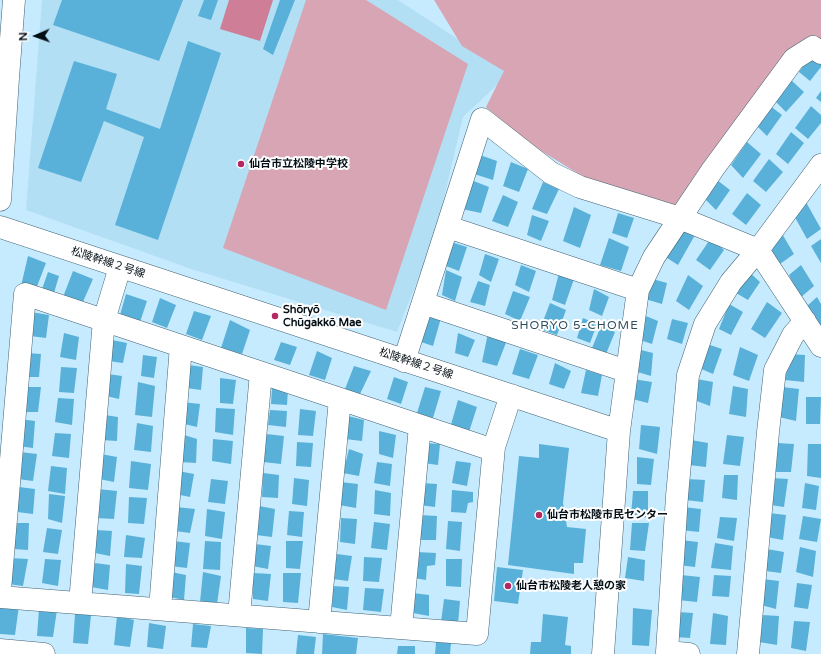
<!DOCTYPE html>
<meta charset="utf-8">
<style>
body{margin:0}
#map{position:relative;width:821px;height:654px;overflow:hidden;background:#c7ebfe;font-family:"Varela Round",sans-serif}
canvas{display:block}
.north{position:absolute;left:16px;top:16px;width:40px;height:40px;-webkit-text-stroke:3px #fff;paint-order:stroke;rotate:268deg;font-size:11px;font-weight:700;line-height:16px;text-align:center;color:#040f15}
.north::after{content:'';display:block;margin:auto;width:14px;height:18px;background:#040f15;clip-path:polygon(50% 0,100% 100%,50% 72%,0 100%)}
</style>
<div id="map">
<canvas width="821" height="654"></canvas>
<div class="north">N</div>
</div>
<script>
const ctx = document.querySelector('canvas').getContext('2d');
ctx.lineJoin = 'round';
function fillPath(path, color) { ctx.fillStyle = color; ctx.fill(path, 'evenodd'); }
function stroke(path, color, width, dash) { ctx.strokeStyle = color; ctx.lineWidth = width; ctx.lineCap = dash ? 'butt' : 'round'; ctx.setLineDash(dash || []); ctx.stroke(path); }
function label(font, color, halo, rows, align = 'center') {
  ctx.font = font + ' "Varela Round","Noto Sans JP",sans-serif'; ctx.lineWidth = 4; ctx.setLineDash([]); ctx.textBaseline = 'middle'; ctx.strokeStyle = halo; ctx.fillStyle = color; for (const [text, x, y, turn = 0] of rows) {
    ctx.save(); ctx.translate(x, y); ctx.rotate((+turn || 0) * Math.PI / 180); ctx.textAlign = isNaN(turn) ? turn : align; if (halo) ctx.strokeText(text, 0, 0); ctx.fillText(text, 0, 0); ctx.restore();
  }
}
const built = new Path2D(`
 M42,0h356l112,73 -47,44 -28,119 -38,96 -206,-63 -165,-59z`);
const green = new Path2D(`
 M306,0h60l102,64 -82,246 -163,-62z
 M434,0h387v48l-13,-6 -131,167 -95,-33 -52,-32 -44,-37 18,-36 -42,-25z`);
const water = new Path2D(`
 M229,0h44l-13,41 -40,-12z`);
const building = new Path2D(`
 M62,0h121l-24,61 -106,-36z
 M204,0h14l-7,20 -13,-4z
 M280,0h15l-22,55 -10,-6z
 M188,41l33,12 -63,187 -43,-15 29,-88 -40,-16 -23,61 -43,-14 36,-107 43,13 -11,35 54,20z
 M811,55l10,8v4l-11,14 -11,-9z
 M791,80l13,12 -18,20 -11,-11z
 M821,91v11l-5,-4z
 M769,105l13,10 -15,21 -12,-12z
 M811,106l10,9v8l-13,16 -13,-11z
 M791,132l13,11 -16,21 -12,-10z
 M747,142l14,12 -18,24 -12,-13z
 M480,155l17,6 -4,19 -19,-6z
 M769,159l14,13 -17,20 -13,-11z
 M511,162l17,7 -9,23 -16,-6z
 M471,180l18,7 -8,26 -19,-4z
 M717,180l13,10 -14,20 -13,-13z
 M543,182l16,7 -12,25 -15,-5z
 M747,193l14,12 -15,20 -14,-11z
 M503,195l15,7 -10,25 -16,-6z
 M806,202l15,27 -14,10 -15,-27z
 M574,207l17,8 -11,33 -17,-7z
 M618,213l16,5 -7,20 -15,-5z
 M532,215l17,6 -8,20 -14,-6z
 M682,227l13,8 -17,30 -14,-9z
 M781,232l13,22 -14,10 -14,-20z
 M609,238l20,9 -8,24 -21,-6z
 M711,238l13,12 -14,20 -14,-10z
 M821,239v24l-10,-17z
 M451,242l16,5 -8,24 -13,-5z
 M485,254l14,5 -8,23 -12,-7z
 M28,256l18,7 -10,26 -15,-3z
 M521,265l15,6 -7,21 -14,-7z
 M801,265l13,21 -14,12 -11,-23z
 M446,270l16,7 -7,24 -13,-6z
 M73,271l20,8 -11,25 -19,-7z
 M748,271l12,11 -12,18 -12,-7z
 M48,272l11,4 -5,17 -12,-4z
 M559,273l15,6 -9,26 -13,-5z
 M688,275l15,11 -14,24 -13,-9z
 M649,278l18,5 -5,21 -17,-5z
 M478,281l12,4 -5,21 -15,-4z
 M594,289l15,8 -7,19 -13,-6z
 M513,291l17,6 -10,24 -15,-7z
 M126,294l21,7 -7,21 -20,-7z
 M817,297l4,7v26l-14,-24z
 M160,298l16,7 -9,23 -15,-6z
 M767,302l15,11 -17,25 -14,-9z
 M550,303l16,7 -9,25 -17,-6z
 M729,304l14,8 -12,23 -12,-6z
 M194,311l17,5 -9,24 -16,-6z
 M31,312l18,3 -3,23 -16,-2z
 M425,314l16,4 -8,28 -15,-5z
 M641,314l17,7 -6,23 -15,-5z
 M583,318l14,6 -7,19 -13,-5z
 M672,319l16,4 -6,21 -15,-5z
 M230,320l20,10 -8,24 -21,-6z
 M601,326l14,6 -9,22 -14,-6z
 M64,333l15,4 -3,23 -16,-3z
 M458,333l17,7 -7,17 -13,-4z
 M488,333l19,7 -10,26 -15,-4z
 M112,340l15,3 -4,20 -15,-2z
 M281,342l16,5 -7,18 -16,-5z
 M707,344l15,5 -9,25 -14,-6z
 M740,347l18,8 -9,26 -16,-6z
 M520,349l18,6 -9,24 -17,-5z
 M637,349l16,4 -2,23 -17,-5z
 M317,351l15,7 -7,22 -16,-5z
 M27,353l14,1 -2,23h-13z
 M790,354l15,1 -1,27 -19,-2z
 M143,355l14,2 -3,21 -13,-2z
 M555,363l16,8 -7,18 -15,-5z
 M189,365l14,2 -2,23 -15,-2z
 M354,366l17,5 -11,23 -15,-5z
 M61,367l16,1 -3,25 -15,-1z
 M586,370l16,5 -4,21 -17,-3z
 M108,374l14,2 -3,23 -13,-3z
 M394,377l14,5 -7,22 -14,-5z
 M220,378l16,2 -3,24 -13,-1z
 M633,379l19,3 -4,21 -16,-4z
 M697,379l16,3 -3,24 -16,-6z
 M138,382l17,4 -3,31 -17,-2z
 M733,386l15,3 -2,28 -17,-3z
 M24,387h17l-3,25h-16z
 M425,387l16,4 -8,27 -16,-5z
 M782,387l17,2 -3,32 -17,-4z
 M272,388l16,1 -1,16 -16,-1z
 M806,397h15l-1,27h-14z
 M58,398l16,1 -2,26 -17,-3z
 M458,400l19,7 -9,28 -18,-7z
 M183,402l17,2 -3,23 -17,-4z
 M216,408l19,1 -2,26 -18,-3z
 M300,409l16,2 -3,25 -15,-1z
 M270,410l17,1 -1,16 -18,-2z
 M105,415l13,2 -1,24 -16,-1z
 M348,416l16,4 -2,21 -17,-2z
 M20,419l15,2 -2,27 -15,-2z
 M137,423l16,3 -2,26 -17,-2z
 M641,425l19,2 -3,27 -18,-5z
 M379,431l17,4 -3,23 -14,-4z
 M55,433l16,1 -2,24 -17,-2z
 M181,434l16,5 -1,24 -16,-1z
 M266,434l18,2 -3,28 -18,-2z
 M727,435l17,2 -4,29 -17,-2z
 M213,439l20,2 -2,23 -19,-3z
 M691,440l17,3 -2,24 -17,-2z
 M297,442l16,1 -2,24 -15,-1z
 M425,443l15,1 -2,21 -15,-2z
 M777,443l17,1 -3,28h-15z
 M539,444l30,4 -6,55 4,24 19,2 -3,34h-9v11l-66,-9 11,-109 20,2z
 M808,444h13v34l-14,-2z
 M349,449l14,5 -4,22 -16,-3z
 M20,452l17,2 -4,27 -15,-2z
 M101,454l16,3 -3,25 -15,-3z
 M637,457l17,2 -3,26 -14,-1z
 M131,461l20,3 -3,26 -19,-2z
 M456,461l15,2 -4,23 -15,-3z
 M377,462l15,2 -2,22 -16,-3z
 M51,466l16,2 -2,26 -17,-3z
 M178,471l16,3 -4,23 -15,-3z
 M263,473l16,2 -1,23 -16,-1z
 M724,475h14l-1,25 -15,-2z
 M294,478l15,2 -2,26 -15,-2z
 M772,478l16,1 -4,28 -14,-2z
 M211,479l17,2 -3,23 -17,-2z
 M687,479l18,1 -2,22 -18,-2z
 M340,482l18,2 -2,24 -17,-3z
 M422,483l15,1 -2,23 -16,-2z
 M805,483l14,3 -3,24 -14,-2z
 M19,487l16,2 -2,25 -16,-2z
 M98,489l19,2 -3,28 -19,-1z
 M375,490l16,3 -1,23 -16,-2z
 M452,490l21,2v10l-5,1 -2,10 -15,-1z
 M633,491h15v27l-17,-2z
 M49,494l16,2 -3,27 -14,-4z
 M129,497l18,1 -3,26 -16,-1z
 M259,506l16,3 -3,28 -16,-2z
 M176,507l19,2 -5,24 -15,-2z
 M683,507l18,2 -2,23 -18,-2z
 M207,509l18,3 -3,27 -17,-3z
 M289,511l15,1 -2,25 -15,-2z
 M769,513l17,2 -3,25 -17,-3z
 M420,515l17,1 -1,24h-19z
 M803,516l18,3 -4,23 -18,-3z
 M720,517l17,1 -3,23 -17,-3z
 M341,518l16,1 -2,25 -15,-2z
 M448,521l14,1 -2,29 -14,-2z
 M374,522l16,2 -3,26 -16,-2z
 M14,523h15l-1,27 -15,-1z
 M632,523h17l-4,28 -15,-1z
 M47,528l15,2 -4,24 -15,-2z
 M97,530l15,1 -2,25 -15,-3z
 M126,535l19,3 -3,20 -18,-1z
 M681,540l17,2 -3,25 -17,-2z
 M174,541l16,2 -3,25 -17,-2z
 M205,541l16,1 -1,28 -17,-1z
 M286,541h17l-3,28 -14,-1z
 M715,543l18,3 -2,24 -20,-2z
 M255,544l16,2 -3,23 -16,-3z
 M800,547l16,4 -3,26 -17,-5z
 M767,549l17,3 -3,21 -16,-2z
 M416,552l20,1 -1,12 -8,1 -1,14 -12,-2z
 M337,554l15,2 -4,25 -15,-2z
 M364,557l18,1 -3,24 -16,-1z
 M628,557l17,3 -1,21 -19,-3z
 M10,558l18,1 -5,27 -15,-2z
 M45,559l16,1 -3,26 -16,-3z
 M446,559h16l-1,28 -15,-1z
 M95,563l15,2 -2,25 -17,-3z
 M126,564l16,2 -3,28 -14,-1z
 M497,567l26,3 -5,34 -24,-3z
 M171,572l15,3 -2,25 -14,-3z
 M203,572l18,4 -4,28 -17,-2z
 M253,573l18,1 -3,27 -15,-2z
 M283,573h18l-3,30 -15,-1z
 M681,575l19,2 -3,25 -19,-2z
 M714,575l17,1 -2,21 -17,-1z
 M763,579l16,2 -3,28 -15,-4z
 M797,583l15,2 -4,24 -14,-2z
 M333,586l16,1 -2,23 -15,-3z
 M365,588l19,1 -3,23 -18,-2z
 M413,593l16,2v21l-16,-3z
 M444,599l16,2 -2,23 -17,-2z
 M0,605l19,1 -4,29 -15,-1z
 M633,608l19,2 -3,36 -17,-1z
 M39,609l18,1 -4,27 -16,-1z
 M678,612l15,1 -3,25 -15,-1z
 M713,613l15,3 -2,29 -16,-1z
 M75,614l16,1 -3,29 -15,-1z
 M543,614l25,3 -3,28 6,1v8h-41l1,-12h10z
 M762,615l17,1 -2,29 -18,-3z
 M117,616l17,4 -4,27 -16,-2z
 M794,621l16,1 -4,29 -15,-3z
 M149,623l17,3 -3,23 -16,-2z
 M193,624l18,2 -4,22 -16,-1z
 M246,628l17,1 -1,25 -16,-1z
 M323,634l35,4 -2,16h-34z
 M298,635l18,2 -2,17h-18z
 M436,642l15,1 -1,11h-15z
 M398,646h17v8h-18z`);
const minor = new Path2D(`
 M821,53l-8,-6 -19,12 -81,110 -33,49 78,32 63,96
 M0,76l8,2 6,-78
 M0,200l8,-122
 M0,227l619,204 -16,223
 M448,227l190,63
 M423,303l203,68
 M404,361l78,-242 69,54 29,14 100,31 -26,39 -16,33 -19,141
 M0,590l25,-296 468,156
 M0,597l477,37 17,-187 17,-52
 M80,603l24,-283 16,-53
 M160,609l21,-263
 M239,615l22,-242
 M319,622l21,-223
 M401,628l19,-202
 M0,650l44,4
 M689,654l-22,-2 10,-156 11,-121 17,-51 26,-42 27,-32 63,-85
 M748,654l20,-222 7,-62 18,-35 12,-14`);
const markers = [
 [241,164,4,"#b32863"],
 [275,316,4,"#b32863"],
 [539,515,4,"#b32863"],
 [508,586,4,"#b32863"]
];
const poiNames = [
 ["仙台市立松陵中学校",249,164],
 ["Shōryō",283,310],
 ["Chūgakkō Mae",283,323],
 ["仙台市松陵市民センター",547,515],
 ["仙台市松陵老人憩の家",516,586]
];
const streetNames = [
 ["松陵幹線２号線",108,263,18],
 ["松陵幹線２号線",416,364,18]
];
const neighbourhoodNames = [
 ["SHORYO 5-CHOME",575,326]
];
fillPath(built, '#b3dff5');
fillPath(green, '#d7a5b3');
fillPath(water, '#ce7f97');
fillPath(building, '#59b1d9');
stroke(minor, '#426272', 23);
stroke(minor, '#fff', 22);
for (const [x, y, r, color] of markers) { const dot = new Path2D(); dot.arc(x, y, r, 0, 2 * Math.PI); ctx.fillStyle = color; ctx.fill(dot); stroke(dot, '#fff', 1.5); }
label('bold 11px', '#040f15', '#fff', poiNames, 'left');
label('11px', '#040f15', '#fff', streetNames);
ctx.letterSpacing = '1px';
label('12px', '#2e4e5d', '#fff', neighbourhoodNames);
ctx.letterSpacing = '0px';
</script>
